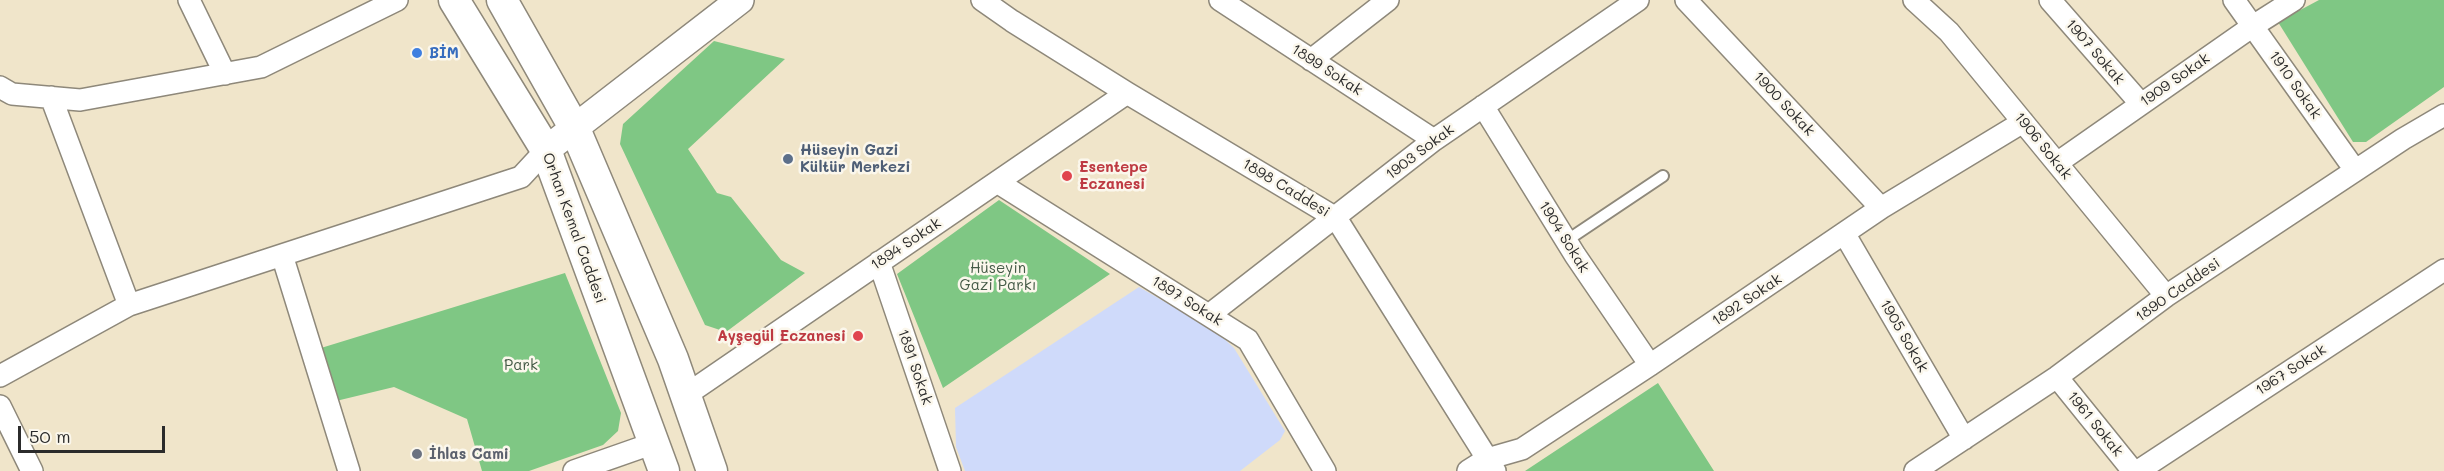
<!DOCTYPE html>
<meta charset="utf-8">
<style>
body{margin:0}
#map{position:relative;width:2444px;height:471px;overflow:hidden;background:#f0e5ca;font-family:Mali,sans-serif}
canvas{display:block}
.scale{position:absolute;left:18px;top:426px;width:147px;height:27px;box-sizing:border-box;border:3px solid #2b2b2b;border-top:0;padding-left:8px;font-size:18px;line-height:21px;white-space:nowrap;color:#2b2b2b;-webkit-text-stroke:4px #fbf7ec;paint-order:stroke}
</style>
<div id="map">
<canvas width="2444" height="471"></canvas>
<div class="scale">50 m</div>
</div>
<script>
const ctx = document.querySelector('canvas').getContext('2d');
ctx.lineJoin = 'round';
function fillPath(path, color) { ctx.fillStyle = color; ctx.fill(path, 'evenodd'); }
function stroke(path, color, width, dash) { ctx.strokeStyle = color; ctx.lineWidth = width; ctx.lineCap = dash ? 'butt' : 'round'; ctx.setLineDash(dash || []); ctx.stroke(path); }
function label(font, color, halo, rows, align = 'center') {
  ctx.font = font + ' Mali,sans-serif'; ctx.lineWidth = 5; ctx.setLineDash([]); ctx.textBaseline = 'middle'; ctx.strokeStyle = halo; ctx.fillStyle = color; for (const [text, x, y, turn = 0] of rows) {
    ctx.save(); ctx.translate(x, y); ctx.rotate((+turn || 0) * Math.PI / 180); ctx.textAlign = isNaN(turn) ? turn : align; if (halo) ctx.strokeText(text, 0, 0); ctx.fillText(text, 0, 0); ctx.restore();
  }
}
const built = new Path2D(`
 M1139,287l77,44 18,17 51,83 -5,9 -40,31h-275l-9,-24 -1,-39z`);
const green = new Path2D(`
 M2319,0h125v87l-78,55h-13l-75,-120z
 M714,41l71,18 -97,90 29,44 14,4 50,63 24,13 -79,59 -21,-7 -85,-181 3,-20z
 M999,200l111,74 -167,114 -46,-114z
 M565,273l56,140 -3,18 -15,14 -74,26h-47l-15,-52 -73,-32 -58,14 -15,-53z
 M1658,383l56,88h-189z`);
const service = new Path2D(`
 M1566,241l97,-65`);
const minor = new Path2D(`
 M189,0l36,74
 M982,0l30,21 115,72 209,125 159,253
 M1220,0l214,140
 M1686,0l195,208
 M1914,0l35,32 217,264
 M2050,0l91,104
 M2234,0l121,170
 M1311,60l77,-60
 M0,87l12,7 68,6 181,-33 136,-67
 M51,97l78,208
 M1483,106l92,149 75,110
 M2057,163l196,-137 41,-26
 M997,182l251,158 77,131
 M1844,233l120,206
 M282,255l67,216
 M879,262l71,209
 M1209,315l225,-175 204,-140
 M0,376l129,-71 392,-128 25,-27
 M2057,377l76,94
 M686,395l441,-302
 M0,406l32,65
 M574,471l80,-28
 M1468,471l19,-12 35,-10 128,-84 231,-157 142,-86
 M1915,471l142,-94 109,-81 237,-157 41,-24
 M2138,471l306,-201`);
const tertiary = new Path2D(`
 M546,150l194,-150`);
const secondary = new Path2D(`
 M454,0l92,150 118,321
 M502,0l73,129 98,230 39,112`);
const markers = [
 [417,53,6,"#3f7fe0"],
 [788,159,6,"#5c6f8a"],
 [1067,176,6,"#e0444e"],
 [858,336,6,"#e0444e"],
 [417,454,6,"#6b7280"]
];
const streetNames = [
 ["1907 Sokak",2095,52,49],
 ["1899 Sokak",1327,70,33],
 ["1909 Sokak",2175,80,-35],
 ["1910 Sokak",2295,85,55],
 ["1900 Sokak",1784,104,47],
 ["1906 Sokak",2043,146,51],
 ["1903 Sokak",1420,152,-37],
 ["1898 Caddesi",1286,188,31],
 ["Orhan Kemal Caddesi",574,228,70],
 ["1904 Sokak",1564,237,58],
 ["1894 Sokak",906,244,-34],
 ["1890 Caddesi",2178,290,-35],
 ["1892 Sokak",1747,300,-34],
 ["1897 Sokak",1187,301,32],
 ["1905 Sokak",1904,336,60],
 ["1891 Sokak",915,367,71],
 ["1967 Sokak",2291,370,-33],
 ["1961 Sokak",2095,424,51]
];
const shopNames = [
 ["BİM",429,53]
];
const serviceNames = [
 ["Hüseyin Gazi",800,150],
 ["Kültür Merkezi",800,167]
];
const healthNames = [
 ["Esentepe",1079,167],
 ["Eczanesi",1079,184],
 ["Ayşegül Eczanesi",846,336,"right"]
];
const parkNames = [
 ["Hüseyin",998,268],
 ["Gazi Parkı",998,285],
 ["Park",521,365]
];
const worshipNames = [
 ["İhlas Cami",429,454]
];
fillPath(built, '#cfdafa');
fillPath(green, '#7fc784');
stroke(service, '#8e887a', 14);
stroke(minor, '#8e887a', 24);
stroke(tertiary, '#8e887a', 30);
stroke(secondary, '#8e887a', 33);
stroke(service, '#fff', 10);
stroke(minor, '#fff', 21);
stroke(tertiary, '#fff', 27);
stroke(secondary, '#fff', 30);
for (const [x, y, r, color] of markers) { const dot = new Path2D(); dot.arc(x, y, r, 0, 2 * Math.PI); ctx.fillStyle = color; ctx.fill(dot); stroke(dot, '#fbf7ec', 2); }
label('15px', '#2b2b2b', '#fbf7ec', streetNames);
label('bold 15px', '#366cbe', '#fbf7ec', shopNames, 'left');
label('bold 15px', '#4e5e75', '#fbf7ec', serviceNames, 'left');
label('bold 15px', '#be3a42', '#fbf7ec', healthNames, 'left');
label('15px', '#445a46', '#fbf7ec', parkNames);
label('bold 15px', '#5b616d', '#fbf7ec', worshipNames, 'left');
</script>
